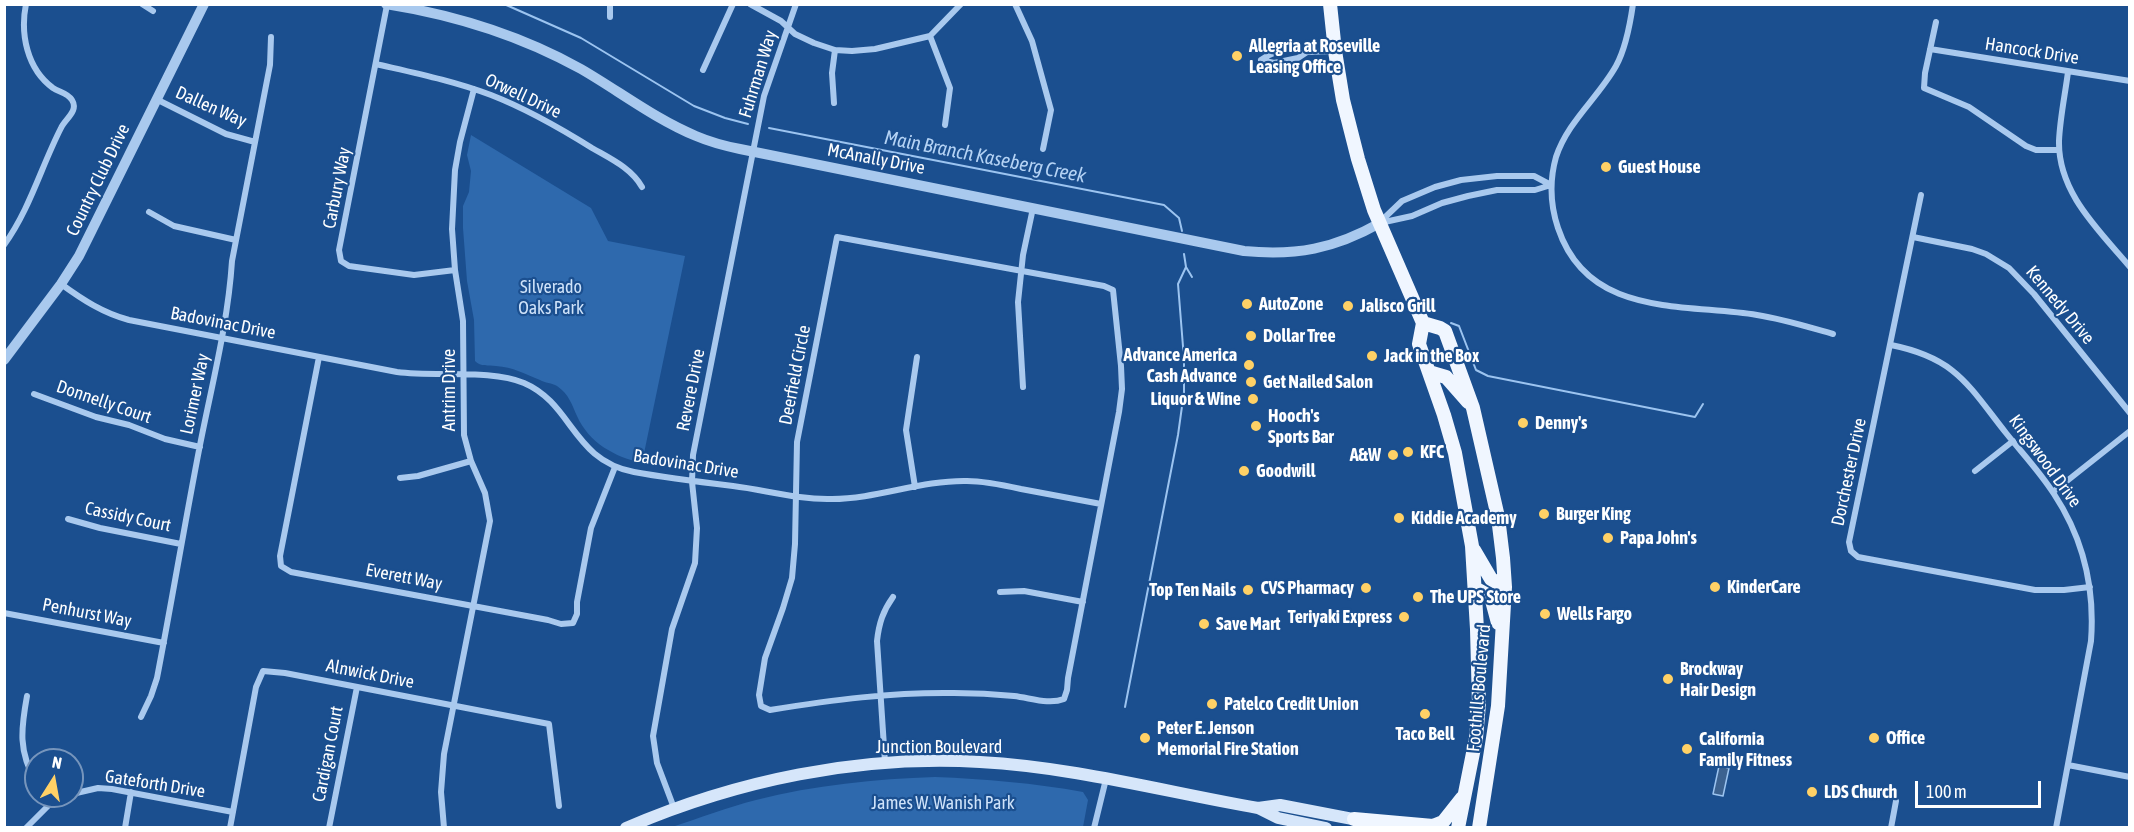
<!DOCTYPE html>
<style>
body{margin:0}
#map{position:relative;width:2134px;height:832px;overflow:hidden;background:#1b4f8f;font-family:"Asap Condensed",sans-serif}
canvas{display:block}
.frame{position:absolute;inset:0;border:6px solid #fff;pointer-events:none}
.north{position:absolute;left:24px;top:748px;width:60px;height:60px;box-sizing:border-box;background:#1b4f8f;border:2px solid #7695bc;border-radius:50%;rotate:11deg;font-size:16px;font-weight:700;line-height:24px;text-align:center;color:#fff}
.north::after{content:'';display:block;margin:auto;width:21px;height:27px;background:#ffd166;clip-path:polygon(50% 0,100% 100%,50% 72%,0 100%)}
.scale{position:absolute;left:1915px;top:781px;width:126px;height:27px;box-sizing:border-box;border:3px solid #fff;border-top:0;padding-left:8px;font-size:18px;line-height:21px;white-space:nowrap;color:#fff;-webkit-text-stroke:4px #1b4f8f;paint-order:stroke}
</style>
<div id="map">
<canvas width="2134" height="832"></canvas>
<div class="frame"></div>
<div class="north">N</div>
<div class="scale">100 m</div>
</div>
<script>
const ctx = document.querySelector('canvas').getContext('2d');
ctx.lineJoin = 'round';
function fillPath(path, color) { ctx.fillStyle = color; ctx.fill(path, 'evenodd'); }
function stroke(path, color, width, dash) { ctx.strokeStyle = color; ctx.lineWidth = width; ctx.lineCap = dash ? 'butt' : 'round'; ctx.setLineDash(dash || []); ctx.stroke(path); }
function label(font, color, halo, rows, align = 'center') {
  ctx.font = font + ' "Asap Condensed",sans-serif'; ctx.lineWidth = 4.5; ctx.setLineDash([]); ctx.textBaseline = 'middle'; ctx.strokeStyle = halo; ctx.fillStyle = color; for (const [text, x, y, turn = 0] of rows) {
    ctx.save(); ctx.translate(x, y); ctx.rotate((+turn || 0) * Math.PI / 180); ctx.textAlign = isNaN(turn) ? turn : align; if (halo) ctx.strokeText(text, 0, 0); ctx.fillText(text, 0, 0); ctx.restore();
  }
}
const green = new Path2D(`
 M471,135l120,73 17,33 77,15 -43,207c-27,-6 -53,-20 -65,-47 -5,-11 -8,-22 -20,-30 -5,-3 -12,-3 -17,-6 -15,-6 -27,-13 -44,-14 -8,-1 -15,1 -21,-5l-1,-41 -7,-39 -4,-53v-22l6,-14 2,-21 -4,-16z
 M935,777c50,2 99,6 148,15l5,8 -5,27h-411c28,-9 56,-20 84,-27 59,-15 119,-21 179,-23z`);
const water = new Path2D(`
 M1719,766l10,2 -6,28 -10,-2z`);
const stream = new Path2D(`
 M504,4l77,34 113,68 31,12 23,6
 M769,128l395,77 15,13 3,13
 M1184,254l2,13 6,10
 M1451,323l8,3 17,44 12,6 207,41 8,-13
 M1125,707l53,-272 6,-43v-33l-6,-75 8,-17`);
const minor = new Path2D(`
 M142,4l11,7
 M610,4v13
 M750,4l31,17 14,13 19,9 21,7 17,1 23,-2 55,-13 31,-32
 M1015,4l17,37 19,69 -8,39
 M1633,4c-3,21 -7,44 -17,62 -18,32 -48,55 -60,91 -7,25 -6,47 2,71 30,90 125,75 199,87 26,4 51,12 76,19
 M387,5l-48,245 2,11 8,5 65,9 41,-5
 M1936,22l-11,51 -1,15 45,19 57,39 10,4h23
 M930,36l20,52 -5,37
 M1930,49l200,32
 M1261,60l13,3 24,-5 9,-6 28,-1
 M1261,60c14,-10 30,-13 46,-8
 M376,64c39,9 78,17 115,31 36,14 69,33 101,53 19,11 39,20 50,39
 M703,70l30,-66
 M2068,72c-3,23 -8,46 -9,69 -1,52 40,89 71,126
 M156,99l70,35 29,8
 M834,103l-2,-30 3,-23
 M1921,195l-72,347 2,9 7,6 177,33h29l26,-3
 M149,212l25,14 62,14
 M1380,222l22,-21 33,-14 26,-7 36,-4h37l17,9
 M1380,223l32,-7 30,-13 26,-7 29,-6h38l16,-5
 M837,237l267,49 9,4 8,76 1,23 -3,23 -51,266 -1,12 -3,9c-15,6 -33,-1 -50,-3 -20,-2 -40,-3 -60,-3 -62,-1 -122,7 -184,17l-9,-4 -2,-11 6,-37 18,-50 9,-30 3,-34 2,-102z
 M1913,237l59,12 14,5 23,14 25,26 96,119
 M4,245c26,-36 37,-78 57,-117 4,-9 18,-17 11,-28 -4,-7 -13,-8 -19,-12 -26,-19 -33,-54 -27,-84
 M61,284c22,16 42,29 68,36l268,52c38,5 94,-3 127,11 49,21 48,77 110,89 33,6 66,10 99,14 33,4 65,14 99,13 45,0 89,-19 135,-18 18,0 36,4 54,8 27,5 53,10 80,15
 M1891,345c65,13 77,40 115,88 16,20 34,39 48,61 29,44 41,94 37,147l-35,187
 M319,357l-39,199 1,10 10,6 257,48 13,4 12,-1 4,-9v-12l14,-74 24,-61
 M1023,387l-5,-85 5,-47 10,-47
 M34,394l62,23 33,8 36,14 35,8
 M1975,471l38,-30
 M400,478l18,-2 53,-15
 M915,487l-9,-57 11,-73
 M2053,492l77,-61
 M68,519l32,9 81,16
 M1000,592l24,-1 59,11
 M4,613l160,30
 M27,696c-6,33 -9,55 9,86
 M141,717l10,-21 6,-18c15,-78 28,-156 43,-233 12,-61 28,-122 32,-184l38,-196 1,-28
 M885,762l-8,-121c2,-18 6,-30 16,-44
 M2068,765l62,12
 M72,794l26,-6 14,1 121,23
 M674,808l-17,-45 -4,-27 19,-107 23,-66 2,-35 -5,-46 1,-27 71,-359 32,-92
 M26,828l25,-25 13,-7
 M125,828l6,-36
 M230,828l26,-141 7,-16 22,2 264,51 10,82
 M329,828l28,-141
 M444,828l-3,-36 3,-38 46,-233 -5,-28 -14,-32 -7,-26 -1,-114 -8,-51 -3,-41 3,-59 5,-28 14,-53
 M1094,828l12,-49
 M1891,828l5,-27`);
const tertiary = new Path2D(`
 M386,4c69,11 134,31 195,65 38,22 74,50 115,67 14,6 29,10 44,13l504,102c52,5 90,-2 136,-28
 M4,360l57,-76 18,-28 125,-252`);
const secondary = new Path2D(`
 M1258,808l22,-3 83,16
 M626,828c111,-48 233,-73 354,-66 94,5 186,30 278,46l20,10 48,10`);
const primary = new Path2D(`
 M1330,4l5,47 8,49 15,59 16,51 49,113 -4,21 25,71 11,38 17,93 5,83 2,75 -3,34 -18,90
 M1423,323l17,5 5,3 28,77 25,109 5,41 2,29 -7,119 -19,122
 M1429,372l17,5 22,25
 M1474,550l17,29 14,8
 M1475,588l16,9 7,26
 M1354,819l79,7 10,-4 19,-24`);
const markers = [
 [1237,56,6,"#ffd166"],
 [1606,167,6,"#ffd166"],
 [1247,304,6,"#ffd166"],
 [1348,306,6,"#ffd166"],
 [1251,336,6,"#ffd166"],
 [1372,356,6,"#ffd166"],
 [1249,365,6,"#ffd166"],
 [1251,382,6,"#ffd166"],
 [1253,399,6,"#ffd166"],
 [1523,423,6,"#ffd166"],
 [1256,426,6,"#ffd166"],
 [1408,452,6,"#ffd166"],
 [1393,455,6,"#ffd166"],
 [1244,471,6,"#ffd166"],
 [1544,514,6,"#ffd166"],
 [1399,518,6,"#ffd166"],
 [1608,538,6,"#ffd166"],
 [1715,587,6,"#ffd166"],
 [1366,588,6,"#ffd166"],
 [1248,590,6,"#ffd166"],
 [1418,597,6,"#ffd166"],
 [1545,614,6,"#ffd166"],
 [1404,617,6,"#ffd166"],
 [1204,624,6,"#ffd166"],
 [1668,679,6,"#ffd166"],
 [1212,704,6,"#ffd166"],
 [1425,714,6,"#ffd166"],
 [1145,738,6,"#ffd166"],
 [1874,738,6,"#ffd166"],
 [1687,749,6,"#ffd166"],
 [1812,792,6,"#ffd166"]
];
const poiNames = [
 ["Allegria at Roseville",1249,46],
 ["Leasing Office",1249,67],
 ["Guest House",1618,167],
 ["AutoZone",1259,304],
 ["Jalisco Grill",1360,306],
 ["Dollar Tree",1263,336],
 ["Advance America",1237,355,"right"],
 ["Cash Advance",1237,376,"right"],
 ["Jack in the Box",1384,356],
 ["Get Nailed Salon",1263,382],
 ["Liquor & Wine",1241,399,"right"],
 ["Hooch's",1268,416],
 ["Sports Bar",1268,437],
 ["Denny's",1535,423],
 ["KFC",1420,452],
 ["A&W",1381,455,"right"],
 ["Goodwill",1256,471],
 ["Burger King",1556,514],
 ["Kiddie Academy",1411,518],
 ["Papa John's",1620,538],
 ["KinderCare",1727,587],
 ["CVS Pharmacy",1354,588,"right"],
 ["Top Ten Nails",1236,590,"right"],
 ["The UPS Store",1430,597],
 ["Wells Fargo",1557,614],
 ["Teriyaki Express",1392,617,"right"],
 ["Save Mart",1216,624],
 ["Brockway",1680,669],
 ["Hair Design",1680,690],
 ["Patelco Credit Union",1224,704],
 ["Peter E. Jenson",1157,728],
 ["Memorial Fire Station",1157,749],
 ["Taco Bell",1425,734,"center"],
 ["Office",1886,738],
 ["California",1699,739],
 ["Family Fitness",1699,760],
 ["LDS Church",1824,792]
];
const streetNames = [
 ["Hancock Drive",2032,51,9],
 ["Fuhrman Way",758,74,-73],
 ["Orwell Drive",523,96,25],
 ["Dallen Way",211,107,24],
 ["McAnally Drive",876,159,11],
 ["Country Club Drive",98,180,-64],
 ["Carbury Way",337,188,-79],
 ["Kennedy Drive",2060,305,50],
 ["Badovinac Drive",223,323,11],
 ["Deerfield Circle",795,375,-79],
 ["Antrim Drive",449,390,-90],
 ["Revere Drive",691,390,-79],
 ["Lorimer Way",195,394,-78],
 ["Donnelly Court",104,402,19],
 ["Kingswood Drive",2045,461,54],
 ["Badovinac Drive",686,464,9],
 ["Dorchester Drive",1849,472,-78],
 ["Cassidy Court",128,517,12],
 ["Everett Way",404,577,11],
 ["Penhurst Way",87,613,11],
 ["Alnwick Drive",370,674,11],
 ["Foothills Boulevard",1479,688,-85],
 ["Junction Boulevard",939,747],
 ["Cardigan Court",328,754,-79],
 ["Gateforth Drive",155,784,9]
];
const parkNames = [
 ["Silverado",551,287],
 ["Oaks Park",551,308],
 ["James W. Wanish Park",943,803]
];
const waterNames = [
 ["Main Branch Kaseberg Creek",985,157,11]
];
fillPath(green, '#2e69ad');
fillPath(water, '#3c6290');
stroke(water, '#9cc4f0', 1.5);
stroke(stream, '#9cc4f0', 2);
stroke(minor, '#a9c9ee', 6);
stroke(tertiary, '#a9c9ee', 10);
stroke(secondary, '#d6e6fa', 12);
stroke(primary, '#f0f6ff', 14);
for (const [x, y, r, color] of markers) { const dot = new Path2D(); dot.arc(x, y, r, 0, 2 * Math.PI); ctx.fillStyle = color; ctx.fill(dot); stroke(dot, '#1b4f8f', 2); }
label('bold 18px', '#fff', '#1b4f8f', poiNames, 'left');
label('18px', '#fff', '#1b4f8f', streetNames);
label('18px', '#cfe3fa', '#1b4f8f', parkNames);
label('italic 20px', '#b5d3f5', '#1b4f8f', waterNames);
</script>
